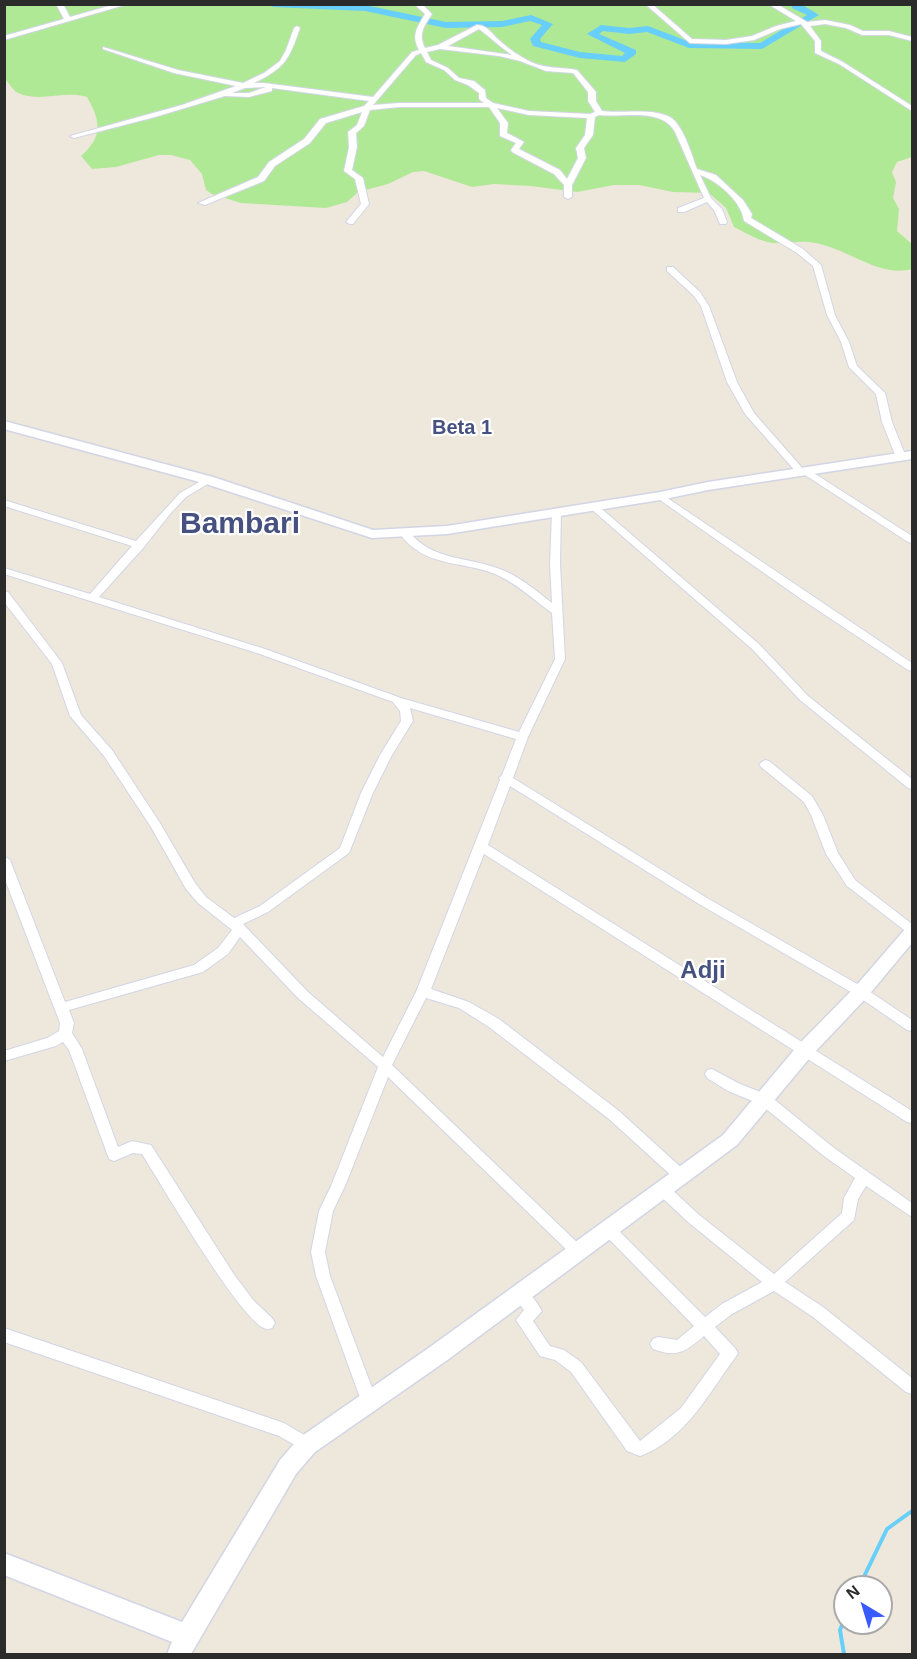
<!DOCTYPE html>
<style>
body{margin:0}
#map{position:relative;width:917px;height:1659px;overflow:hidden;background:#eee7dc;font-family:Arial,sans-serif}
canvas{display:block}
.frame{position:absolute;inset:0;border:6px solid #2b2b2b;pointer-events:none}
.north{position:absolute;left:833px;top:1575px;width:60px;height:60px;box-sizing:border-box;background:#fff;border:2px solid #aaa;border-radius:50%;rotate:322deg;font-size:16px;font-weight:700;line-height:24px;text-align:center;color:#2b2b2b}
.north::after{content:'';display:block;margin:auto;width:21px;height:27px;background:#395aff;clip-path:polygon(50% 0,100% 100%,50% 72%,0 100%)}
</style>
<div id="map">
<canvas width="917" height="1659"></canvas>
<div class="frame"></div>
<div class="north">N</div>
</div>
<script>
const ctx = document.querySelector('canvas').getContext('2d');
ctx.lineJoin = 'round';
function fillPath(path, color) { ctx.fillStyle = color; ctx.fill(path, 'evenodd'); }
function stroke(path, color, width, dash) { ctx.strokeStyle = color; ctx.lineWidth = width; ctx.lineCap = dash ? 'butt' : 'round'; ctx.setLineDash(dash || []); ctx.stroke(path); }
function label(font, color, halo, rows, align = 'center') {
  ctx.font = font + ' Arial,sans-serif'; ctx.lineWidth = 4.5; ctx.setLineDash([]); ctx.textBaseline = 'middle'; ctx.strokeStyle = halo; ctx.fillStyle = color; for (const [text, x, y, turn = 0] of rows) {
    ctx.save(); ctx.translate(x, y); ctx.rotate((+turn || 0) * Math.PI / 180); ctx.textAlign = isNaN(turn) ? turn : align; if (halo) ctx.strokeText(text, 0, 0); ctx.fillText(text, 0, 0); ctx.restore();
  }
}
const green = new Path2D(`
 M5,5h907v152l-15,5 -5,10 4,10 -3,16 6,11 -2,22 15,13v25c-33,9 -65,-21 -97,-26 -14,-3 -28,1 -42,0 -14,-2 -27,-10 -39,-16l-8,-19 -17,-15 -36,-1 -34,-7h-25l-37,7 -46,-6 -37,-2 -22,3 -48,-16 -11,1 -25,12 -30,8 -11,10 -21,6 -85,-5 -29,-9 -6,-4 -4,-16 -12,-14 -19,-5h-12l-43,12 -24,2 -11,-13c22,-19 20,-35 6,-59 -22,-7 -47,6 -69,-4 -5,-2 -8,-10 -13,-13z`);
const stream = new Path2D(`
 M859,1587l28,-58 25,-18
 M844,1654l-4,-24 5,-12`);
const river = new Path2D(`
 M268,4l97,1 81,17 56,-1 29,-6 22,9 -13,15 1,3 39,10 42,4 3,-3 -38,-19 14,-9 28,3 19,-2 42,16 70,1 47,-28 -15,-7 -1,-4h10l18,11 -57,34 -73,-1 -42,-16 -18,2 -26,-3 -4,3 37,16v4l-11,8 -45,-4 -47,-12 -3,-7 12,-14 -12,-4 -28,6 -56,1 -81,-17 -92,-4z`);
const street = new Path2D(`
 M56,4h7l7,13 46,-13h12l-124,36v-4l60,-17z
 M414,4h8l10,10c-8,12 -14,20 -7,34l13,-3 39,-20c10,0 15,9 22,15 8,8 22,17 32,22 14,7 31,5 46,8l19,22v9l6,10c19,3 59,-5 73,10 11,13 16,32 22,48l19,6 27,25 9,14 -1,4 52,31 18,16 14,50 14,27 8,24 28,27 7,29 14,35 -2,2h-6l-2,-2 -14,-35 -6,-28 -27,-27 -8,-25 -14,-27 -14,-49 -16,-13 -53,-32c-2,-19 -26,-40 -44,-46l11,23 11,11 5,13 -1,2h-6l-6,-14 -7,-8 -23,10h-6v-4l26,-10 -29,-66c-14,-25 -52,-14 -76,-17l-4,2 -2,18 -9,13 2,10 -14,27v12l-4,2 -4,-2v-12l-10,-11 -42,-22 -1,-2 5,-7 -16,-7v-13l-11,-16h-90l-29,3 -6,16 -8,7 1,14 -5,23 11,8 6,26 -16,20h-3l-4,-2 15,-18 -6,-25 -11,-8 5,-24 -1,-15 9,-7 5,-13 -36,11 -16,20 -35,23 -11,15 -59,24 -7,-2 60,-26 11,-15 35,-23 16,-20 44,-13 5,-5 -97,-13v3l-23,6 -24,-1 -70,21 -81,21 -4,-2 112,-31 54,-19 -62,-13 -71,-24v-2l75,23 65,13 21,-10 16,-12 6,-11 8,-22 3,-2 3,2c-11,32 -15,40 -46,55h10l109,14 39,-45 7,-2c-8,-15 -2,-22 6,-36zM479,29c11,8 21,18 33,26l-64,-9zM440,49l59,7 21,5 26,10 27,2 15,19v9l7,11 -5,2 -61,-3 -36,-8 -7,-5 -1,-8 -11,-9 -15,-3 -11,-10 -17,-8 -4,-8zM421,53l5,9 18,8 11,10 13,5 11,8v6l5,4h-85l-26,2 43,-50zM266,87l-17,6h-17l13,-5zM497,108l32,7 58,3 -2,17 -9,13 2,10 -11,21 -7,-9 -41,-21 5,-7 -17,-9 1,-10z
 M645,4h7l40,35 34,1 26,-4 24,-10 20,-5 -28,-17h9l30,18 18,-2 25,5 13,6h26l23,6v4l-23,-6h-27l-16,-7 -21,-4 -15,2 11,15v10l22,11 69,44v5l-73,-47 -24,-11v-12l-14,-17 -21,5 -26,11 -28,4 -36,-1z
 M667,267h6l27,25 9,14 28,76 17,31 50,57h5l103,66v7l-4,-1 -106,-69h-5l-52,-59 -18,-32 -26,-76 -7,-10 -27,-25z
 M208,477l5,3 -2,2 -25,15 -16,17 -26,33 -45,50 166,52 136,49 118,34 36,-73 -3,-46c-18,-13 -36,-30 -57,-39 -35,-14 -70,-6 -95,-40l1,-2h8c25,29 55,24 88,36 21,7 38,22 55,35l-2,-39 2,-52 5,-3 4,1 -1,54 5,95 -37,78 -15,41 194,120 159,91 46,31v11l-5,-1 -51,-35 -157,-91 -189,-118 -22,59 424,266v12l-5,-1 -423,-268 -53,135 38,13 30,17 120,92 66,60 2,4 -2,4 -5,2 -5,-2 -66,-60 -120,-92 -30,-19 -33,-10 -34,67 190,182 2,4 -2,4 -5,2 -5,-2 -184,-178 -43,109 -12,25 -8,41 5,24 47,125 -2,5 -6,2 -6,-2 -47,-130 -5,-24 8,-41 12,-25 47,-119 -80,-69 -58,-61 -12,17 -25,18 -134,38 5,13 -2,10 10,16 36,98 14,-6 19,4 84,131 19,25 18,17 3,5 -3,5c-4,1 -4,2 -8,0 -25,-10 -103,-144 -122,-174l-9,-1 -19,8 -5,-2 -40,-109 -6,-8 -7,4 -52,15v-10l43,-13 12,-7 1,-8 -56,-146v-21l6,4 55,142 129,-37 24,-17 14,-18 -34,-27 -12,-14 -35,-62 -47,-71 -34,-40 -18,-52 -48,-62v-11l4,1 54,71 19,52 31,35 48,73 35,60 11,14 28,21 26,-12 80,-58 21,-55 19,-38 21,-34 -1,-10 -7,-9 -136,-49 -253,-79v-6l86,26 42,-48 -128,-40v-6l132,41 44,-48zM410,708l106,31 -14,36 -3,3 1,2 -84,212 -33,65 -75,-65 -65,-68 25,-12 81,-59 24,-60 19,-38 21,-34z
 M660,493l252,170v8l-4,-1 -104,-69 -147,-103 -2,-2z
 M593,503l3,1 164,141 48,51 104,83v10l-4,-1 -108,-88 -48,-51 -162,-141v-4z
 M765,760l4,1 43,35 11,19 15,38 17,27 57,44v10l-4,-1 -61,-47 -21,-32 -15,-39 -7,-13 -43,-35 -2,-3z
 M712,1069l26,14 32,13 64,52 78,55v14l-46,-31 -8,13 -4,21 -69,62 38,25 89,71v16l-6,-2 -93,-75 -39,-26 -42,23 -17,13 20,21 3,5 -3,5c-27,36 -49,81 -95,98l-13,-5 -56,-79 -16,-12 -15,-4 -24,-36 8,-10 -13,-17 3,-5c12,-4 22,13 28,23l-9,10 17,25 14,4 17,12 59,79 41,-33 39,-54 -16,-18c-19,16 -27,22 -51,13l-3,-5 3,-5 5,-2 19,3 17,-14 -91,-93 -2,-4 2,-4 5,-2 5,2 92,92 17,-13 40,-22 -74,-60 -31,-29 -2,-4 2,-4 5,-2 5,2 31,29 76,60 68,-61 2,-15 11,-20 -31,-22 -64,-52 -32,-13 -21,-13 -2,-4 2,-4z
 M4,1328l280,95 29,17 2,5 -2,5 -6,2 -28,-16 -275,-94z`);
const secondary = new Path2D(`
 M4,421l209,56 160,53 74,-4 213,-34 48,-10 204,-31v8l-204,31 -48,10 -213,34 -75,4 -169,-55 -199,-54z
 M912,926v17l-45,54 -54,57 -76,91 -291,216 -131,91 -19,22 -105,180h-24l5,-12 -168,-67v-22l178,69 98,-162 19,-22 131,-91 293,-212 76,-91 56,-57 51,-59z`);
const farDistrictnames = [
 ["Beta 1",462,428]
];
const districtNames = [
 ["Adji",703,971]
];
const townNames = [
 ["Bambari",240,525]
];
fillPath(green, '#b0e995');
stroke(stream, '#67cff9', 4);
fillPath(river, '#67cff9');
stroke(street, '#d2d5e5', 2);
stroke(secondary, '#d2d5e5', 3);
fillPath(street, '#fff');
fillPath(secondary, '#fff');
label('bold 20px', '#475180', '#fff', farDistrictnames);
label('bold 24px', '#475180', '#fff', districtNames);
label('bold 30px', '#475180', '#fff', townNames);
</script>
